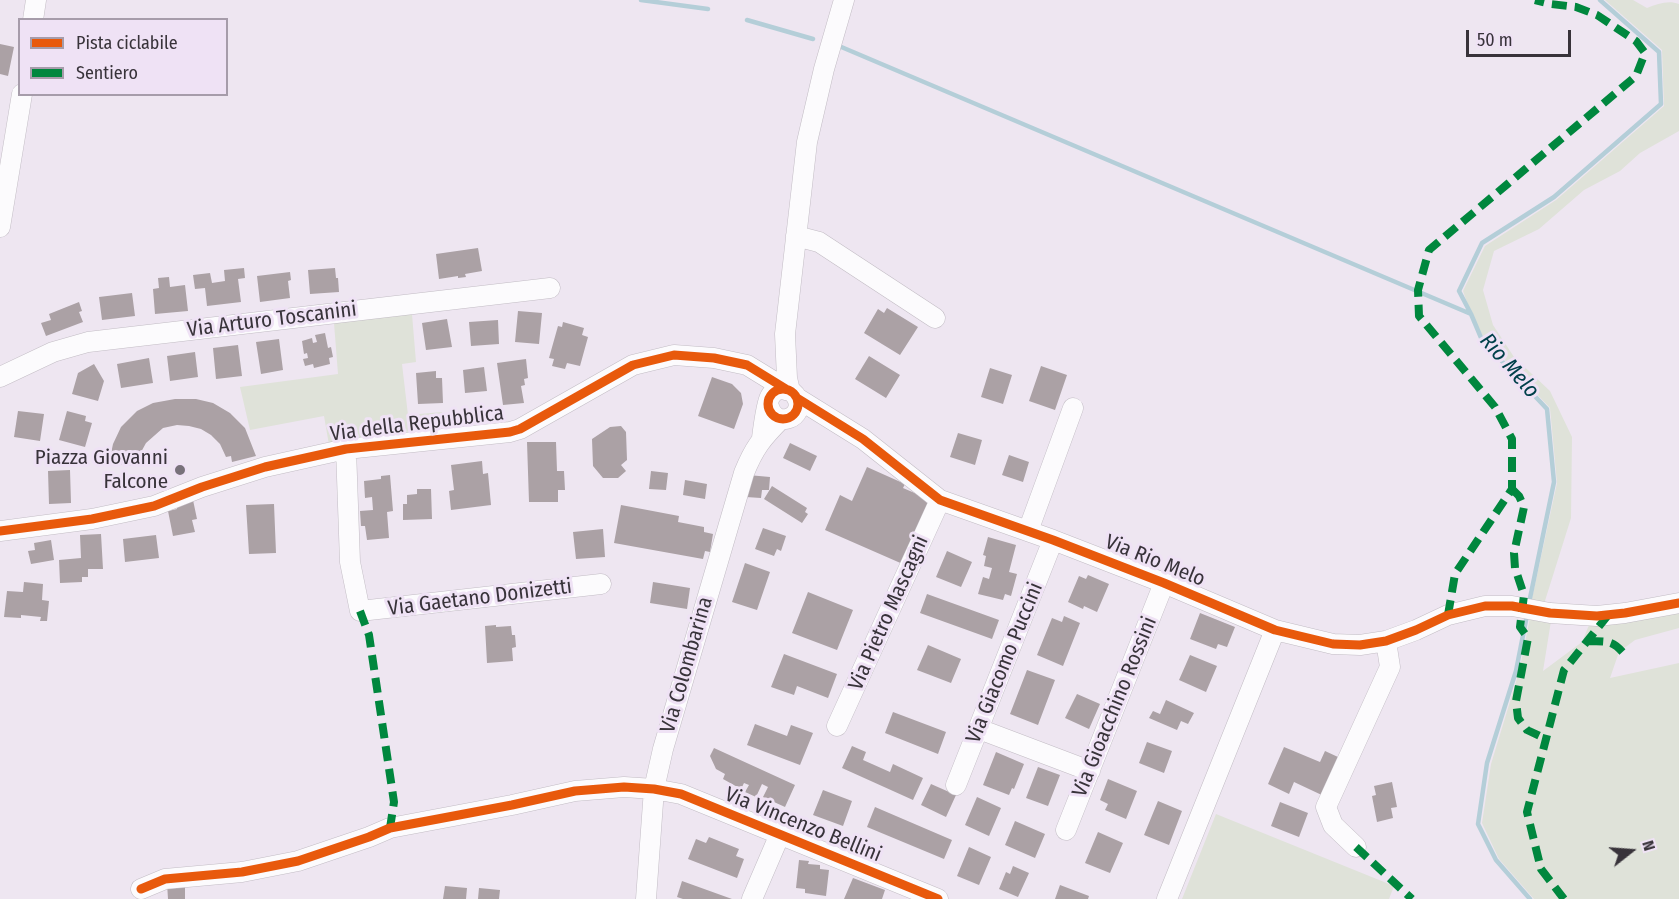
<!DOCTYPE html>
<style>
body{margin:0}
#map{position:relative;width:1679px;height:899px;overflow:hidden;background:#eee6f1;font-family:"Fira Sans Condensed",sans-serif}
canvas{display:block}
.legend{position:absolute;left:18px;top:18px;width:210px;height:78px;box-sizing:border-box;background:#efe2f5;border:2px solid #a69caa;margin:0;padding:8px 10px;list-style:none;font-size:18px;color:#38333a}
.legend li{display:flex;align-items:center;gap:12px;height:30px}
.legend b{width:30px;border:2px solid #a69caa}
.north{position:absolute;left:1601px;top:821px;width:60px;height:60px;-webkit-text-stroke:4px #efe2f5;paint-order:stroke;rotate:73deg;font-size:16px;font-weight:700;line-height:24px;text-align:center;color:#38333a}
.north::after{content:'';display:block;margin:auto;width:21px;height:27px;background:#38333a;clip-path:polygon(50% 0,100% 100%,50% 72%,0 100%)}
.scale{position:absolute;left:1466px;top:30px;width:105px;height:27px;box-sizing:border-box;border:3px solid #38333a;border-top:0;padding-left:8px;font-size:18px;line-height:21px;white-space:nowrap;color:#38333a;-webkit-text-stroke:4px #efe2f5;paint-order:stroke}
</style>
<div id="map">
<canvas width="1679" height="899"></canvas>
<ul class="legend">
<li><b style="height:8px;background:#e8590c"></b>Pista ciclabile</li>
<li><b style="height:8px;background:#00873e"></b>Sentiero</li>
</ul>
<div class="north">N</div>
<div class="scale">50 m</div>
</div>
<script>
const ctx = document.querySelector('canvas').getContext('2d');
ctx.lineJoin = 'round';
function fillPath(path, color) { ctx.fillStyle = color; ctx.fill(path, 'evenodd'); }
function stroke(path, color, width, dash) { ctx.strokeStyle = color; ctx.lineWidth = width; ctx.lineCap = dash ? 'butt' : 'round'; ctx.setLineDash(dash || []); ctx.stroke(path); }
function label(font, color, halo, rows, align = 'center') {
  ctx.font = font + ' "Fira Sans Condensed",sans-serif'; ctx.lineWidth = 6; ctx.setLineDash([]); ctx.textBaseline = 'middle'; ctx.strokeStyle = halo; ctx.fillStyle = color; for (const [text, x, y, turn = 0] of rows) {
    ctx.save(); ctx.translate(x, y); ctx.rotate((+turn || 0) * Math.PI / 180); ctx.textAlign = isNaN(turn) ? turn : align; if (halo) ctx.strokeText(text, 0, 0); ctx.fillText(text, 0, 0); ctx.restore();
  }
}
const green = new Path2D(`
 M1605,0h28l14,8c11,-4 21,-8 32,-4v127l-39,22 -20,18 -36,19 -45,39 -45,22 -11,39 10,35 21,32 36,34 22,46 -1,81 -27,86 -13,-1 26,-120 -7,-75 -66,-70 -13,-24 -8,-23 22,-45 71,-46 108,-94 -2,-56z
 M412,314l4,48 -14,2 6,51 34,-3 1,15 -68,9 -46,9 -5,-29 -74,14 -10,-43 98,-13 -4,-51z
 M1679,612v16l-44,12 -16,12 -9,26 69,-15v236h-145l-35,-40 -17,-36 9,-59 28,-92 11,-54 21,3 -8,50 39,-29 7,-17z
 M1216,814l178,72 -5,13h-207z`);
const stream = new Path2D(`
 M641,0l67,9
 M747,20l66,19
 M839,46l632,268
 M1529,603l25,-121 -7,-73 -65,-69 -11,-26 -12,-23 23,-48 72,-46 107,-93 -2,-52 -59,-52
 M1527,615l-11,56 -29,92 -9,61 18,36 34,39`);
const building = new Path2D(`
 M0,44l14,3 -6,29 -8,-2z
 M478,248l4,23 -17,3 1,3 -8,1v-2l-19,3 -3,-25z
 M244,268l1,10 -7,1 3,23 -34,4 -2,-18 -10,1 -2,-14 17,-2 2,10 13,-2 -1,-11z
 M335,268l1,10h2l1,14 -29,2 -2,-24z
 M290,272l1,8 -3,1 2,17 -30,4 -3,-26z
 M169,277l1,10 15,-2 3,26 -33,3 -2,-25 6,-1 -1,-10z
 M132,293l3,23 -33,4 -3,-23z
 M79,302l3,9 -3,1 4,10 -37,14 -5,-13 10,-3 -2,-6z
 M887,308l31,19 -18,28 -36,-22 14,-24 6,4z
 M518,311l24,2 -3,31 -24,-2z
 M447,319l5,28 -26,3 -4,-27z
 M498,320l1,24 -28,2 -2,-24z
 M563,322l21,6 -2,7 6,2 -8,29 -13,-3 -2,6 -13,-3 2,-7 -5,-1 9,-32 4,1z
 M325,333l3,15 3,-1 2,10 -4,1 1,6 -16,4 -1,-4 -8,2 -2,-7 5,-1 -1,-5 -3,1 -2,-13 10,-3 1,5 4,-1 -2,-7z
 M279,339l4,31 -22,4 -5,-32z
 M238,345l4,31 -26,3 -3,-31z
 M195,352l3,25 -28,4 -3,-25z
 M869,356l31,19 -14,23 -31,-19z
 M149,358l4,25 -32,5 -4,-24z
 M526,359l2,19 -4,1 1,6 -4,1 3,17 -21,2 -6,-42z
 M94,364l10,17 -6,20 -26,-7 6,-21z
 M1041,366l26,9 -12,35 -26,-9z
 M484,367l3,24 -22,2 -2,-23z
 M990,368l22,7 -9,29 -22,-7z
 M436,371v7h6l1,25 -25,1 -2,-31z
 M712,377l20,7 9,9 2,11 -9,25 -36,-13z
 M175,399h21l17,4 17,10 15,15 11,28 -24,6 -1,-6 -5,1 -6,-13 -9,-9 -10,-6 -12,-3 -12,-1 -14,3 -17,15 -6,11 -2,12 -29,-3 4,-19 8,-17 16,-16 16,-8z
 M18,411l26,3 -4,27 -26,-4z
 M67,411l19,5 -1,5 7,2 -7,24 -26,-7z
 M621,426l5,6 1,28 -6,5 5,6 -8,7h-15l-10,-12 -1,-27 18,-12z
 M958,433l24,7 -7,25 -25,-8z
 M527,442h29l1,29h7l1,19h-7v12h-29z
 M790,443l27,13 -7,15 -27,-13z
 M1009,455l20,7 -6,20 -21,-7z
 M482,461l1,13 5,-1 3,32 -40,5 -2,-19 5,-1 -3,-25z
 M867,467l38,17 -2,4 21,9 5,10 -24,58 -80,-35 15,-35 12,6z
 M70,470l1,33 -22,1 -1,-33z
 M651,471l17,2 -2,17 -17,-1z
 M390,475l3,36 -6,1 2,26 -22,2 -2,-14h-4l-1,-15 13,-1 -1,-13 -7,1 -1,-17 17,-2v-3z
 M748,475l22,2 -1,13h-7l-1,8 -15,-1z
 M685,480l22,4 -2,15 -22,-4z
 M772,486l35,22 -2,4 3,2 -6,9 -38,-24z
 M417,489h14l1,30 -29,1v-16h4v-9l10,-1z
 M193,500l4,19 -5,1 3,12 -22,4 -5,-25 9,-2 -1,-6z
 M274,504l2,49 -27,1 -3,-49z
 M621,505l58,11 -1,6 26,5v5l9,2 -3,18 -5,-1 -2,8 -89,-16z
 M763,528l23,8 -5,15 -4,-2 -3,7 -19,-7z
 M603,529l2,28 -29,2 -3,-27z
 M101,534l2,35h-15v8h-6v5l-22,1 -1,-23 22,-2 -1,-23z
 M156,535l3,23 -34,4 -2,-23z
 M988,537l28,8 -7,27 8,2 -6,22 -6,-2 -2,6 -25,-6 5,-17 6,2 3,-11 -8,-2 2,-10 -3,-1z
 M51,540l3,20 -23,4 -3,-13 7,-1 -1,-7z
 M947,551l25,11 -11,25 -25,-10z
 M745,563l25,9 -13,38 -25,-8z
 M1088,575l21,9 -12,28 -13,-6 -1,3 -15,-7 11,-26 7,3z
 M24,582l19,2 -1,16 7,1 -2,20h-7l1,-4 -20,-2v3l-17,-1 3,-26 16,1z
 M653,582l37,6 -3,21 -37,-6z
 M808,592l45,18 -16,40 -45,-17z
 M927,594l72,26 -7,19 -72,-26z
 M1200,613l35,14 -8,20 -9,-3 -2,5 -26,-10z
 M1064,616l16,7 -17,43 -26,-11 15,-37 10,4z
 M496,625v2l15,-1 1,9h3l1,12 -4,1 1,13 -26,2 -2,-37z
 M928,645l33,14 -10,24 -34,-13z
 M784,654l53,20 -9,24 -31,-12 -3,9 -23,-8z
 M1190,655l27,11 -11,26 -27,-12z
 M1027,670l28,10 -17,45 -28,-11z
 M1077,694l23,10 -11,25 -24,-11z
 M1166,700l28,13 -6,11 -7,-3 -4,9 -28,-12 4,-7 7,3z
 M893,712l53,20 -8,22 -53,-21z
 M755,724l32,12 4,-11 22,8 -13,32 -53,-20z
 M1147,742l25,9 -8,22 -25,-10z
 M852,746l14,6 -3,8 27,12 3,-8 30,14 -10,22 -71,-32z
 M1284,747l36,15 5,-11 13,6 -12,40 -32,-15 -5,12 -21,-10z
 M714,748l81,37 -10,22 -22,-10 5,-10 -6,-3 -6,13 -11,-5 4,-7 -5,-2 -3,6 -18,-10 2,-5 -9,-5 -6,-13z
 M996,752l28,12 -10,25 -2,-1 -3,7 -26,-10z
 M1038,767l22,8 -12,31 -22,-8z
 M1108,779l29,12 -11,28 -21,-9 3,-6 -8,-4z
 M1392,782l5,25 -6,1 2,10 -16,4 -5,-26 4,-1 -2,-9z
 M931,784l25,11 -10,22 -25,-12z
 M823,790l29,11 -9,25 -30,-11z
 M977,797l24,11 -12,28 -24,-11z
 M1158,801l24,10 -13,34 -25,-10z
 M1280,802l28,11 -9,24 -28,-11z
 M875,807l77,33 -8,19 -77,-32z
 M1015,821l30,13 -10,24 -30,-13z
 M1098,832l25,11 -13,30 -25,-10z
 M709,837l30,12 -3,7 8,3 -7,19 -49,-19 8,-20 10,4z
 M969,847l22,10 -12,28 -22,-9z
 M799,860l10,1 -1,3 12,1v4l9,1 -3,26 -21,-3v-4l-9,-1z
 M1013,866l16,7 -11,24 -19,-8 7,-17 4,2z
 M853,878l32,12 -3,9h-38z
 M682,881l50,18h-49l-6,-2z
 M167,883h18v16h-17z
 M1060,885l29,11 -1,3h-33z
 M445,886l22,2 -1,11h-23z
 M479,888l21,2 -1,9h-21z`);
const minor = new Path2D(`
 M33,20l3,-20
 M0,227l22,-133
 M796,236l23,6 116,76
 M0,377l53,-25 35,-10 462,-54
 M790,391l-3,-13 -2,-44 22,-192 17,-73 20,-69
 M797,398l66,41 77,61 113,40 111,43 111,47 58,14 27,1 26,-4 30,-11 32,-15 37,-9h27l38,7 47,3 28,-3 54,-10
 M762,438c1,-8 5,-36 8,-41 3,-6 10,-9 16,-7 5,0 9,4 11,8 9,19 -21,32 -28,9
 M346,449l4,113 10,49 241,-27
 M0,531l92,-12 62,-13 48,-19 63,-20 81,-18 164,-17 10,-3 113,-64 41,-10 40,3 33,7 39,24
 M1028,531l45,-123
 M837,726l103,-226
 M979,729l111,42
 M956,785l97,-245
 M1066,830l98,-247
 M1356,847l-23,-22 -7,-18 64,-140 -4,-26
 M141,889l24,-10 77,-7 56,-11 71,-24 21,-9 122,-23 63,-14 49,-4 30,2 27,5 257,105
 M646,899l8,-110 9,-40 81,-276c10,-25 18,-35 37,-54
 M752,899l28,-65
 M1167,899l108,-269`);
const quiet = new Path2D(`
 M1512,489l7,7 5,11 -10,46 1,15 9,27 -4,32 8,11 -12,63 2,17 9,12 19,9
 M360,611l9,24 25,167 -4,26
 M1448,615l7,-41 57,-85v-50l-17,-32 -76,-91 -1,-26 11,-40 207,-174 9,-23 -9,-12 -39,-26 -21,-8 -25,-3 -16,-4
 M1588,641c19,1 24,-2 37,14
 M1356,847l56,52
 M1564,899l-23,-30 -14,-57 37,-142 45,-56`);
const cycleway = new Path2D(`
 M768 404a15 15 0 1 1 30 0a15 15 0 1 1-30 0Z
 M797,398l66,41 77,61 113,40 111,43 111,47 58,14 27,1 26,-4 30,-11 32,-15 37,-9h27l38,7 47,3 28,-3 54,-10
 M0,531l92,-12 62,-13 48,-19 63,-20 81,-18 164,-17 10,-3 113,-64 41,-10 40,3 33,7 39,24
 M141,889l24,-10 77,-7 56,-11 71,-24 21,-9 122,-23 63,-14 49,-4 30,2 27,5 257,105`);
const markers = [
 [180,470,6,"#78727a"]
];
const streetNames = [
 ["Via Arturo Toscanini",272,320,-7],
 ["Via della Repubblica",417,424,-7],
 ["Via Rio Melo",1155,561,22],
 ["Via Gaetano Donizetti",480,598,-7],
 ["Via Pietro Mascagni",889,613,-66],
 ["Via Giacomo Puccini",1005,663,-68],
 ["Via Colombarina",687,665,-74],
 ["Via Gioacchino Rossini",1115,707,-68],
 ["Via Vincenzo Bellini",803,825,22]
];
const poiNames = [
 ["Piazza Giovanni",168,458],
 ["Falcone",168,482]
];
const waterNames = [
 ["Rio Melo",1509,366,49]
];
fillPath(green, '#dfe2d9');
stroke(stream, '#b4ced8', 4.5);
fillPath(building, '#aba1a5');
stroke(minor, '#c2bcc4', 21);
stroke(minor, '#fcfbfd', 20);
stroke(quiet, '#00873e', 8, [15, 8]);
stroke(cycleway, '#e8590c', 9);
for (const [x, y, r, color] of markers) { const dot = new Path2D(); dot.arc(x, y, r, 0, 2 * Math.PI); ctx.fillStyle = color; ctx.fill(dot); stroke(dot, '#efe2f5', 2); }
label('21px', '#38333a', '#efe2f5', streetNames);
label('21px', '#38333a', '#efe2f5', poiNames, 'right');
label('italic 22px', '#00404a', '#efe2f5', waterNames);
</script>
